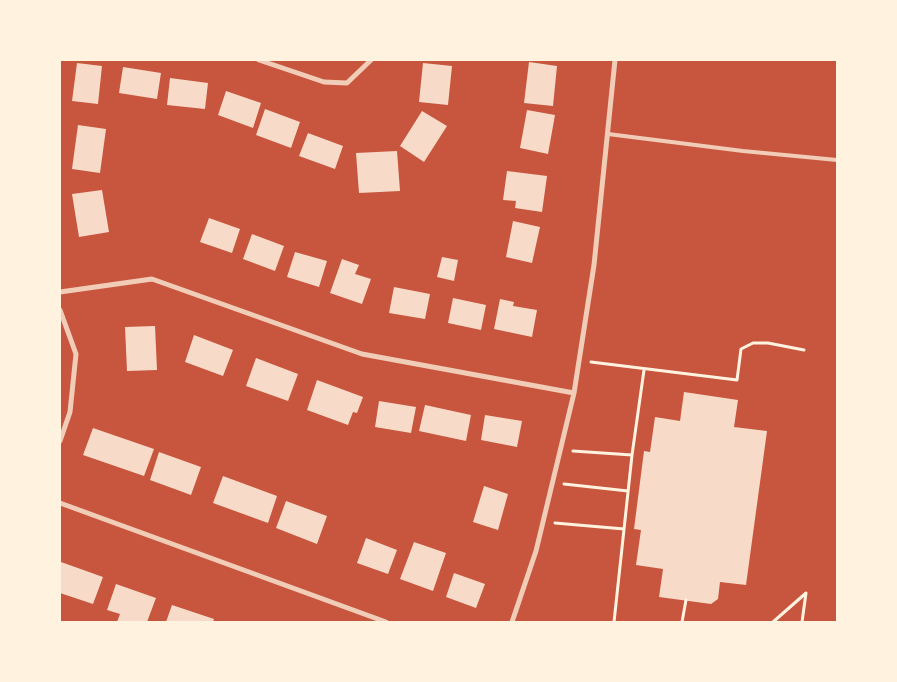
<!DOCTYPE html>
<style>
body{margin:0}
#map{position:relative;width:897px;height:682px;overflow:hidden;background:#c8553d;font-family:Rubik,sans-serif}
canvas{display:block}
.frame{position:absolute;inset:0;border:61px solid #fff3e0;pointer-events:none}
</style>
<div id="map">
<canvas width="897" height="682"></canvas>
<div class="frame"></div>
</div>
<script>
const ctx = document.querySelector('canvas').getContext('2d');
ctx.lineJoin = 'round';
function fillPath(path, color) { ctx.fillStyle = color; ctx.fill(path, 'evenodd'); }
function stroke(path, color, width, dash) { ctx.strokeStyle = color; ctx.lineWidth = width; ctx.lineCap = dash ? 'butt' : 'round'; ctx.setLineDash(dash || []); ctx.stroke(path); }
const building = new Path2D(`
 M529,62l28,4 -4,40 -29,-3z
 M77,63l25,3 -4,38 -26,-3z
 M423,63l29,3 -4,39 -29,-3z
 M123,67l38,6 -4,26 -38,-6z
 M170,78l38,5 -3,26 -38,-4z
 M226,91l35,12 -8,25 -35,-13z
 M265,109l35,13 -9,26 -35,-13z
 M527,110l28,5 -7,39 -28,-6z
 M422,111l25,15 -23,36 -24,-16z
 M78,125l28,4 -6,44 -28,-4z
 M308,133l35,13 -8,23 -36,-13z
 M397,151l3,40 -41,2 -3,-40z
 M507,171l40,5 -5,36 -27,-4 1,-7 -13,-1z
 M102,190l7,42 -30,5 -7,-43z
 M209,218l31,11 -8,24 -32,-11z
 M513,221l27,6 -8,36 -26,-6z
 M252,234l32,12 -9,25 -32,-12z
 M295,252l32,9 -8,26 -32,-10z
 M442,257l16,3 -4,21 -17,-4z
 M342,259l17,6 -4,9 16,5 -9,25 -32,-11z
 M394,287l36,7 -5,25 -36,-6z
 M453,298l33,7 -5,25 -33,-7z
 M500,299l14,3 -1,4 24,4 -5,27 -38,-8z
 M155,326l2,44 -30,1 -2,-44z
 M194,335l39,15 -10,26 -38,-14z
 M256,358l42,16 -10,27 -42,-15z
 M317,380l46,17 -6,16 -4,-1 -5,13 -41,-15z
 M684,392l54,8 -4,27 33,4 -21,154 -26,-3 -2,17 -7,5 -52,-7 4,-28 -27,-4 5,-35 -7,-1 10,-78 6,1 5,-35 25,4z
 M379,401l37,6 -5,26 -36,-6z
 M425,405l46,10 -5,26 -47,-10z
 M485,415l37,6 -5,26 -36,-7z
 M93,428l61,21 -10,27 -61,-21z
 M159,452l42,15 -10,28 -41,-15z
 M223,476l54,20 -9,27 -55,-20z
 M484,486l24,8 -10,36 -25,-8z
 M286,501l41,15 -10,28 -41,-16z
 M366,538l31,12 -9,24 -31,-11z
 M414,542l32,11 -13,38 -33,-12z
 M61,562l42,15 -10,27 -33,-11z
 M454,573l31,11 -9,24 -30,-11z
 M116,584l40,14 -9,24h-30l3,-8 -13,-4z
 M172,605l42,14 -1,3h-47z`);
const path = new Path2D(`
 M591,362l146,18 4,-31 12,-6h15l36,7
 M573,451l59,4 -18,167
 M632,455l12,-85
 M564,484l64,7
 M555,523l69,6
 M682,622l4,-22
 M773,622l33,-29 -4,29`);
const service = new Path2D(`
 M608,134l135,17 94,9`);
const minor = new Path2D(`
 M259,60l65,22 23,1 24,-23
 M60,292l92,-13 210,75 212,39
 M60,310l16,44 -6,58 -10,29
 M60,503l326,119
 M512,622l24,-71 38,-158 20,-128 21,-205`);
fillPath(building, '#f7dbc8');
stroke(path, '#fff3e0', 3);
stroke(service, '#f1ccb7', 4);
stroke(minor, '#f1ccb7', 5);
</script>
